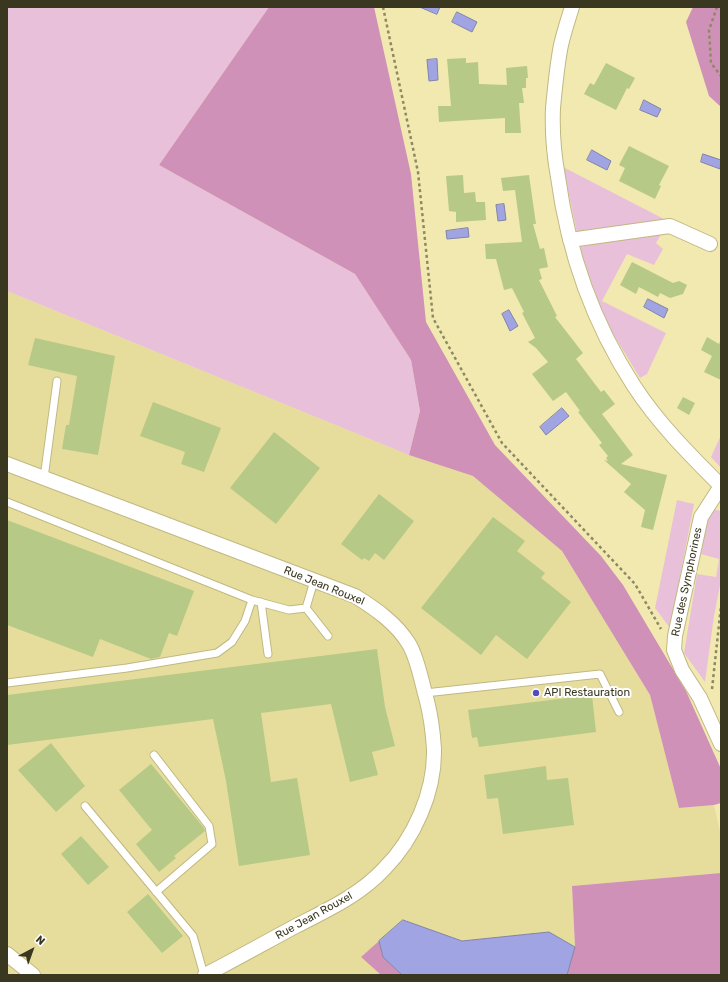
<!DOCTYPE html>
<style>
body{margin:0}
#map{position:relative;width:728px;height:982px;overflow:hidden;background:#f1e9b0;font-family:Rubik,sans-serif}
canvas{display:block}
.frame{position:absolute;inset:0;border:8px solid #3a3720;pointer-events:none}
.north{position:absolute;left:12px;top:930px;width:40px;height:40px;-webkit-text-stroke:3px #fff;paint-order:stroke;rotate:41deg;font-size:11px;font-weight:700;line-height:16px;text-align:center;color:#3a3720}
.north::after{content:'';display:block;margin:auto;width:14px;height:18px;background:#3a3720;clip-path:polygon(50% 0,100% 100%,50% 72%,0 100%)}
</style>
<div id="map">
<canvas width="728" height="982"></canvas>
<div class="frame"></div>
<div class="north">N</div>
</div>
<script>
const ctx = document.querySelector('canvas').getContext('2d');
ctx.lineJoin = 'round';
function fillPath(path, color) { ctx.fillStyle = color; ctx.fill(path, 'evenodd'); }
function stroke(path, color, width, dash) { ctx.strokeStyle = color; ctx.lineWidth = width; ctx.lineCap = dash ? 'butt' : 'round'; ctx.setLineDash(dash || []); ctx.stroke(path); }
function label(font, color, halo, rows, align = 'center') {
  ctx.font = font + ' Rubik,sans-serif'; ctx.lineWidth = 4; ctx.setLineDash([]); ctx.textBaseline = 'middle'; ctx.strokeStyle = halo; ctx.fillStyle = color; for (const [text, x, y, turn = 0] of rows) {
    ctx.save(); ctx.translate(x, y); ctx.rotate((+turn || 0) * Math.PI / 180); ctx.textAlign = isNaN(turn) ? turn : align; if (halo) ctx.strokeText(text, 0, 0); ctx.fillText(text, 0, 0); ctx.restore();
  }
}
const built = new Path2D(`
 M7,291l402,164 64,21 89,75 88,144 29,113 35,-3 7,31v37l-149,13 3,61 -26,-15 -87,9 -59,-21 -42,37 20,18h-374z`);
const green = new Path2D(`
 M7,7h262l-110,158 196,109 56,86 9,51 -11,44 -402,-164z
 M563,167l101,52 -87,14z
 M663,231l-7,12 7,6 -9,16 -27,-11 -25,47 64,32 -19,41 -7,4 -30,-49 -23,-52 -8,-30z
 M721,435v33l-10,-11z
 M677,500l17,4 -24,124 -15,-20z
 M709,508l12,3v69l-7,36 -9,66 -21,-29 13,-79 19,3 3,-18 -18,-5z`);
const forest = new Path2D(`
 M269,7h105l37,167 15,148 69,123 106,111 22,29 63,106 35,78v34l-7,2 -35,3 -29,-113 -88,-144 -89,-75 -64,-21 11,-44 -9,-51 -56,-86 -196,-109z
 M693,7h28v100l-12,-11 -23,-74z
 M721,873v102h-154l8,-28 -3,-61z
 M379,941l4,16 19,18h-21l-20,-18z`);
const water = new Path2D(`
 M420,7h20l-3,7z
 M457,12l20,10 -5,10 -20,-10z
 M437,59l1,21 -9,1 -2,-21z
 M644,100l17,9 -4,8 -17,-7z
 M592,150l19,11 -4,9 -20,-10z
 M703,154l18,6 -1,9 -19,-7z
 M504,204l2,16 -8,1 -2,-16z
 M468,228l1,9 -22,2 -1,-8z
 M648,299l20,10 -4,9 -20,-11z
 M509,310l9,16 -8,5 -8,-17z
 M562,408l7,8 -23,19 -6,-8z
 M403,920l59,21 87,-9 26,15 -8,28h-165l-19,-18 -4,-16z`);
const building = new Path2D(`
 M466,58v5l12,-1 1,22 28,1 -1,-17 21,-2 1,12h-2v10h-4l2,15h-5l2,30h-16v-15l-66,4 -1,-16h13l-4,-47z
 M606,63l29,15 -6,11 -2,-1 -11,22 -32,-16 6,-11 4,2z
 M629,146l40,20 -10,19 2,1 -6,13 -36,-18 6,-13 -6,-3z
 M463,175l1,18 11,-1 1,10h9l1,18 -30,2v-10l-7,-1 -3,-35z
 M529,175l7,49h-3l7,25 4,-1 4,19 -9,2 3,10 -3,1 18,36 -2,1 28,36 -7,6 25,33 3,-2 11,14 -13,10 31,41 -12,9 46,11 -14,55 -12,-3 4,-17 -21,-18 7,-8 -27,-24 4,1 -2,-3 2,-2 -9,-11 3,-2 -24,-31 2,-1 -14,-19 -13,9 -21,-27 16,-12 -12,-14 -8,-6 7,-4 -13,-25 2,-1 -12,-24 -8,2 -8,-31h-10l-1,-15 37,-2 -7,-52 -12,1 -2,-13z
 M632,262l41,21 6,-2 8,4 -4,9 -13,4 -10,-5 -2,4 -19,-10 -3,7 -16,-9z
 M707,337l12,7 2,-5v41l-17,-8 8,-16 -11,-6z
 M35,338l80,18 -17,99 -36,-6 4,-24h3l8,-49 -49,-11z
 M683,397l12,6 -6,12 -12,-7z
 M153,402l68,26 -17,44 -23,-8 4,-12 -45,-16z
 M274,432l46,36 -44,56 -46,-36z
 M379,494l35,27 -30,39 -9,-7 -6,8 -5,-3 -2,2 -21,-16z
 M493,517l32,24 -8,10 28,22 -4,5 30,24 -44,57 -31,-24 -15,20 -60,-47z
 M7,520l187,71 -17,45 -8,-3 -9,24 -9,2 -51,-20 -7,18 -86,-32z
 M377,649l8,58 10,39 -23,6 6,23 -28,7 -19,-78 -70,9 10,69 26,-4 13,77 -71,11 -13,-85 -13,-62 -206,26v-50z
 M592,695l4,37 -117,15 -2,-10 -5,1 -4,-28z
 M51,743l34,43 -29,26 -38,-42z
 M151,764l53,64 1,3 -31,25 2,2 -17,14 -23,-28 16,-14 -33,-40z
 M546,766l1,14 21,-2 6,47 -71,9 -5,-36 -11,1 -3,-24z
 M81,836l28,31 -21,18 -27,-31z
 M148,894l35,42 -21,17 -35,-41z`);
const path = new Path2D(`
 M383,7l35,165 15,146 69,125 133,141 26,45
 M717,7l-8,23 2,33 10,13
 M712,689l9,-83`);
const service = new Path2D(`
 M44,478l13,-97
 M7,502l245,98 -7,21 -13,21 -15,11 -90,15 -120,15
 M252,600l37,10 17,-2 8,-27
 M261,602l7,52
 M306,608l22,28
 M425,693l175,-19 19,38
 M154,755l55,71 3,18 -56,48
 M85,806l108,130 11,39`);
const minor = new Path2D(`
 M572,7c-4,13 -8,25 -11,38 -4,20 -6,42 -8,63 -1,23 1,47 5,69 10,74 35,146 76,209 24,37 56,69 87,100
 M570,240l100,-14 40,18
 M7,464l348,132c21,13 41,27 54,48 9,15 13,40 18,57 4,16 6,32 7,48 1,43 -20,90 -50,120 -24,26 -57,41 -88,57 -30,16 -60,33 -91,49
 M721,486l-20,31 -26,119 -1,14 8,20 18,28 21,46
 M7,954l26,21`);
const markers = [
 [536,693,4,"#5349c1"]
];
const streetNames = [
 ["Rue des Symphorines",687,582,-78],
 ["Rue Jean Rouxel",324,586,22],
 ["Rue Jean Rouxel",314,916,-29]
];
const poiNames = [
 ["API Restauration",544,693]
];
fillPath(built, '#e6dd9c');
fillPath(green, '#e9c0d9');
fillPath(forest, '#cf91b8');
fillPath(water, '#a0a4e2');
stroke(water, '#8183a8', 1);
fillPath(building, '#b7c987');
stroke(service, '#c0b881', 9);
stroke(minor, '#c0b881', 16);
stroke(path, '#8f8963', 2.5, [3, 3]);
stroke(service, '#fff', 7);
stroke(minor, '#fff', 14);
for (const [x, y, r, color] of markers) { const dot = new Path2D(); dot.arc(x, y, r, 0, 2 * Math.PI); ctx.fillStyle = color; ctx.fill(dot); stroke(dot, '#fff', 1.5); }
label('11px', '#3a3720', '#fff', streetNames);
label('11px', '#3a3720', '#fff', poiNames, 'left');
</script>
